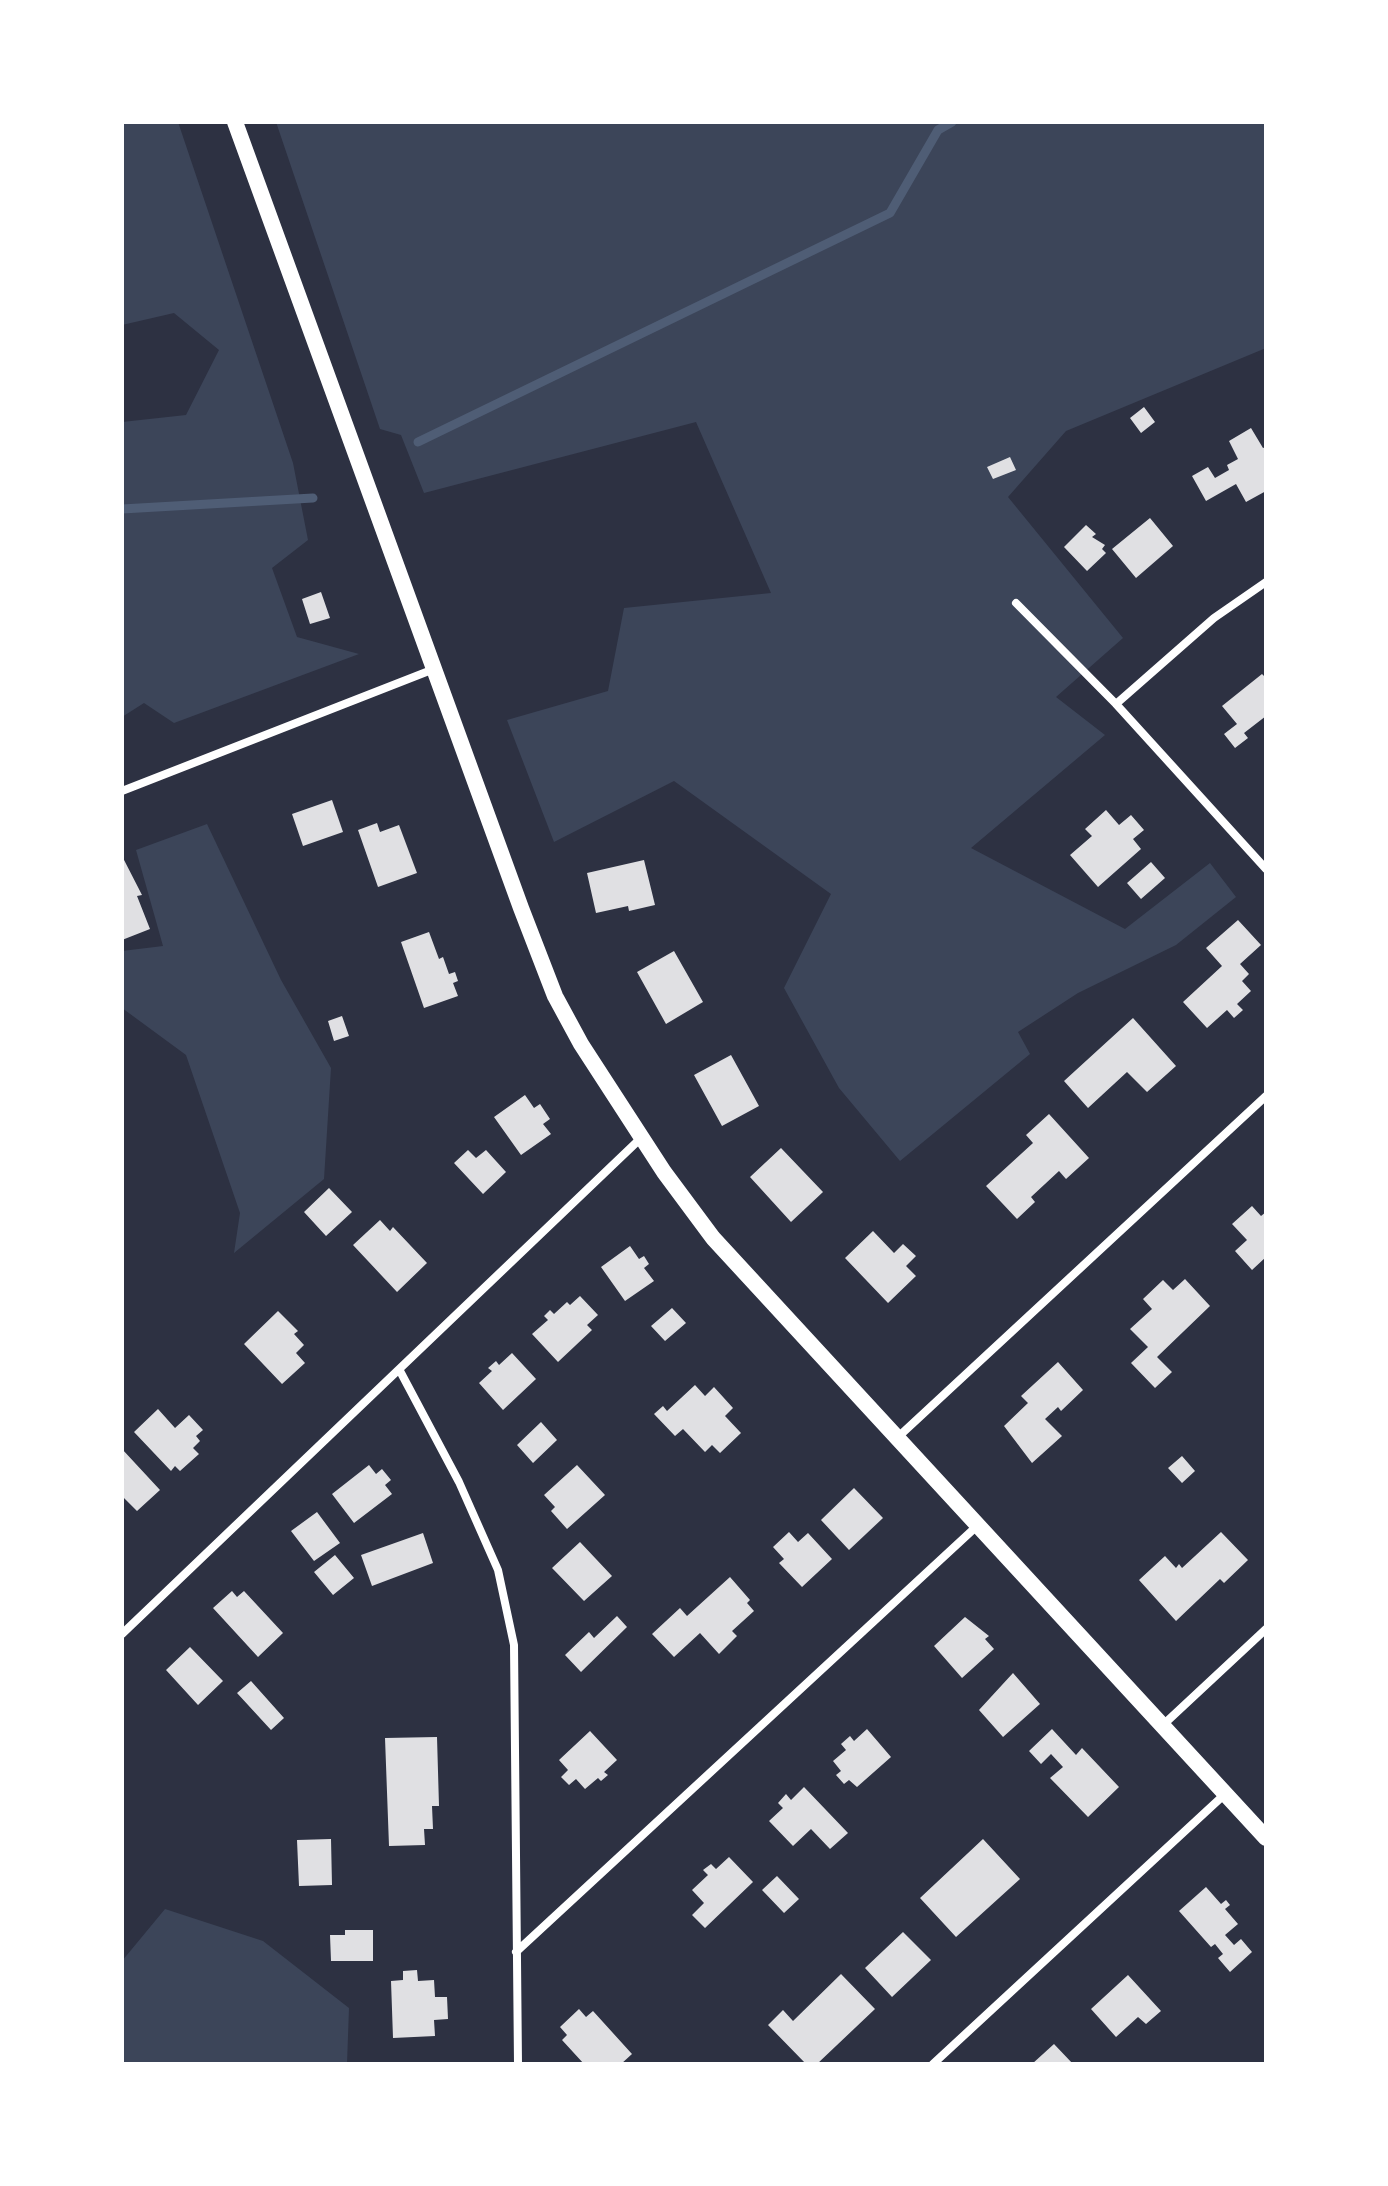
<!DOCTYPE html>
<style>
body{margin:0}
#map{position:relative;width:1388px;height:2186px;overflow:hidden;background:#2d3142;font-family:Raleway,sans-serif}
canvas{display:block}
.frame{position:absolute;inset:0;border:124px solid #fff;pointer-events:none}
</style>
<div id="map">
<canvas width="1388" height="2186"></canvas>
<div class="frame"></div>
</div>
<script>
const ctx = document.querySelector('canvas').getContext('2d');
ctx.lineJoin = 'round';
function fillPath(path, color) { ctx.fillStyle = color; ctx.fill(path, 'evenodd'); }
function stroke(path, color, width, dash) { ctx.strokeStyle = color; ctx.lineWidth = width; ctx.lineCap = dash ? 'butt' : 'round'; ctx.setLineDash(dash || []); ctx.stroke(path); }
const green = new Path2D(`
 M122,122h56l115,341 15,77 -36,28 25,69 62,17 -185,69 -30,-20 -22,14v-295l64,-7 33,-65 -45,-37 -52,12z
 M276,122h990v226l-200,83 -58,66 115,141 -67,59 49,38 -134,113 154,81 85,-66 26,34 -60,48 -98,48 -60,39 12,22 -130,107 -61,-73 -55,-100 47,-94 -157,-113 -120,61 -47,-122 101,-29 16,-83 147,-15 -75,-171 -272,71 -23,-58 -21,-6z
 M207,824l74,156 50,88 -7,111 -90,74 6,-40 -54,-158 -64,-47v-57l41,-5 -27,-96z
 M165,1909l98,32 86,67 -2,56h-225v-103z`);
const stream = new Path2D(`
 M418,442l472,-229 48,-83 14,-8
 M122,509l191,-11`);
const building = new Path2D(`
 M1144,407l11,15 -14,11 -11,-15z
 M1251,428l12,20 3,-1v44l-20,11 -10,-18 -30,17 -14,-25 16,-9 7,11 14,-8 -2,-5 11,-6 -9,-18z
 M1010,457l6,13 -23,9 -6,-12z
 M1150,518l23,28 -37,32 -24,-29z
 M1086,525l10,9 -4,3 13,8 -3,4 4,4 -19,18 -23,-24z
 M321,592l9,26 -20,6 -8,-25z
 M1262,674l4,4v38l-22,17 4,5 -13,10 -11,-14 13,-10 -15,-18z
 M332,800l11,32 -40,14 -11,-32z
 M1106,810l13,15 12,-10 13,15 -11,9 8,10 -43,38 -28,-32 22,-19 -7,-7z
 M377,823l3,9 19,-7 18,48 -39,14 -20,-57z
 M122,856l20,39 -5,1 13,33 -28,11z
 M644,860l11,45 -26,6 -1,-5 -32,7 -9,-40z
 M1151,862l14,16 -24,21 -14,-16z
 M1238,920l23,25 -21,19 9,10 -7,7 9,10 -14,13 6,6 -9,8 -7,-8 -20,18 -24,-26 39,-36 -16,-18z
 M429,932l10,27 4,-2 6,17 6,-2 3,9 -5,2 5,13 -34,12 -23,-66z
 M674,951l29,51 -37,22 -29,-52z
 M342,1016l7,20 -15,5 -6,-20z
 M1133,1018l43,48 -29,26 -20,-20 -39,36 -24,-27z
 M731,1055l28,51 -37,20 -28,-51z
 M525,1095l9,13 6,-4 10,15 -7,5 8,10 -30,21 -27,-38z
 M1049,1114l40,44 -23,21 -7,-8 -28,26 4,5 -18,17 -31,-33 47,-43 -7,-8z
 M781,1148l42,44 -32,30 -41,-45z
 M468,1150l8,8 10,-8 20,22 -23,22 -29,-31z
 M329,1188l23,24 -26,24 -22,-24z
 M1252,1206l9,10 5,-4v45l-14,13 -17,-19 12,-11 -15,-16z
 M380,1220l10,11 3,-4 34,36 -30,29 -44,-47z
 M873,1231l21,22 9,-9 13,12 -10,10 10,10 -28,27 -43,-45z
 M630,1246l9,13 5,-3 5,8 -5,4 10,13 -29,20 -24,-34z
 M1185,1279l25,27 -53,51 15,15 -17,16 -24,-25 17,-16 -18,-18 22,-20 -9,-10 20,-19 10,10z
 M580,1296l18,19 -11,10 5,5 -34,32 -26,-28 16,-14 -4,-4 6,-6 4,4 13,-12 3,3z
 M672,1308l14,15 -21,18 -14,-15z
 M278,1311l20,20 -4,3 10,11 -8,8 9,10 -23,21 -38,-40z
 M512,1353l24,26 -33,31 -24,-27 13,-12 -4,-3 8,-7 3,4z
 M1058,1362l25,28 -22,21 -3,-4 -13,12 17,17 -30,27 -28,-37 24,-23 -7,-7z
 M695,1385l10,11 9,-9 19,21 -8,8 16,17 -21,20 -8,-8 -7,7 -22,-23 -8,7 -21,-22 9,-8 4,5z
 M158,1409l17,19 14,-13 14,15 -7,6 4,5 -7,7 6,6 -19,17 -5,-5 -4,5 -37,-39z
 M541,1422l16,18 -24,23 -16,-18z
 M122,1449l38,41 -23,21 -15,-15z
 M1182,1456l13,15 -13,12 -14,-15z
 M369,1465l7,9 6,-5 9,11 -6,5 7,9 -38,29 -22,-29z
 M577,1465l28,30 -38,34 -16,-18 4,-4 -11,-12z
 M854,1488l29,30 -34,32 -28,-30z
 M317,1512l23,31 -26,18 -23,-30z
 M789,1532l9,10 10,-9 24,26 -30,28 -23,-24 5,-4 -11,-12z
 M1221,1532l27,28 -24,23 -4,-4 -44,42 -37,-41 26,-24 11,12 3,-4 3,4z
 M423,1533l10,30 -61,23 -11,-31z
 M580,1542l32,34 -28,25 -32,-33z
 M335,1555l19,23 -21,17 -19,-23z
 M730,1577l20,23 -3,3 7,8 -22,20 5,5 -18,18 -19,-21 -26,24 -22,-23 28,-26 7,8z
 M232,1591l5,6 7,-6 39,42 -25,24 -45,-49z
 M617,1616l10,11 -46,45 -16,-17 24,-23 5,6z
 M965,1617l24,19 -4,3 9,10 -32,29 -28,-32z
 M190,1647l33,34 -25,24 -32,-35z
 M1013,1673l27,31 -37,33 -24,-27z
 M251,1681l33,37 -13,12 -34,-37z
 M867,1729l24,28 -34,30 -8,-7 -5,4 -8,-9 5,-4 -8,-10 13,-11 -5,-6 9,-8 4,5z
 M1052,1729l24,26 6,-7 37,39 -31,30 -38,-39 13,-11 -12,-13 -10,10 -12,-13z
 M590,1731l27,29 -13,12 4,3 -7,6 -3,-3 -13,11 -9,-10 -7,6 -8,-8 7,-7 -9,-10z
 M437,1737l2,69h-7l1,23h-9l1,16 -36,1 -4,-108z
 M804,1787l44,46 -18,16 -19,-20 -18,17 -24,-25 14,-13 -5,-5 8,-9 5,6z
 M331,1839l1,46 -33,1 -2,-46z
 M983,1839l37,40 -64,58 -36,-39z
 M729,1857l24,25 -48,46 -13,-13 12,-12 -12,-13 16,-15 -5,-5 8,-6 5,5z
 M777,1876l22,23 -15,14 -22,-23z
 M1206,1887l15,17 5,-4 4,5 -5,4 13,15 -13,11 9,10 7,-6 11,13 -22,20 -12,-14 5,-4 -8,-10 -4,3 -32,-36z
 M345,1930h28v31h-42l-1,-26h15z
 M903,1932l28,28 -39,37 -27,-29z
 M417,1970l1,11 16,-1 1,17h12l1,22 -14,1 1,16 -42,2 -2,-57 12,-1v-9z
 M841,1974l34,35 -58,55h-11l-38,-39 15,-15 10,11z
 M1128,1975l33,36 -15,13 -8,-7 -22,20 -25,-28z
 M579,2009l7,8 7,-6 39,43 -11,10h-37l-22,-24 5,-5 -7,-8z
 M1054,2044l19,20h-41z`);
const minor = new Path2D(`
 M1016,603l100,101 150,165
 M1116,704l98,-86 52,-36
 M122,791l312,-122
 M400,1371l59,111 39,88 16,75 4,419
 M897,1438l369,-342
 M122,1634l519,-496
 M1163,1725l103,-96
 M516,1952l461,-426
 M933,2064l292,-270`);
const secondary = new Path2D(`
 M235,122l286,786 34,88 26,48 83,128 49,66 553,600`);
fillPath(green, '#3c4559');
stroke(stream, '#4f5d75', 9);
fillPath(building, '#e0e0e3');
stroke(minor, '#fff', 8);
stroke(secondary, '#fff', 16);
</script>
